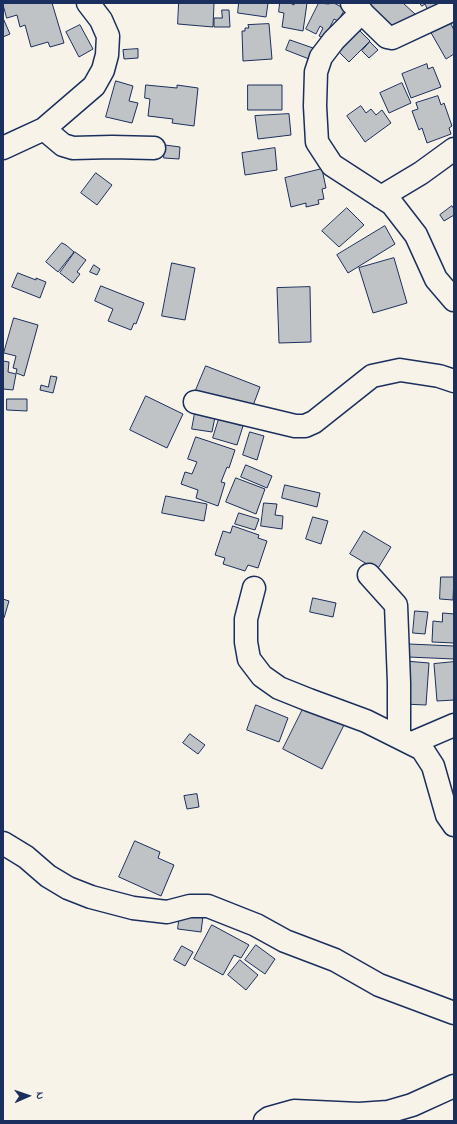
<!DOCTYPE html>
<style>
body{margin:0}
#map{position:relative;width:457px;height:1124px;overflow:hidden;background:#f7f3e8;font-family:"Indie Flower",sans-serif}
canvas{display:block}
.frame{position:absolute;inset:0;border:4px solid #1b2f5e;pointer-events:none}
.north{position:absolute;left:8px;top:1076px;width:40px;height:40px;-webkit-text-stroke:3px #f7f3e8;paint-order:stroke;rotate:88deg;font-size:11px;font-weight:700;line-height:16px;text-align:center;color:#1b2f5e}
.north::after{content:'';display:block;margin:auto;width:14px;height:18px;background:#1b2f5e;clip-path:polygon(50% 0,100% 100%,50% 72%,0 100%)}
</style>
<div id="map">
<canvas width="457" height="1124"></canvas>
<div class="frame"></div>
<div class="north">N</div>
</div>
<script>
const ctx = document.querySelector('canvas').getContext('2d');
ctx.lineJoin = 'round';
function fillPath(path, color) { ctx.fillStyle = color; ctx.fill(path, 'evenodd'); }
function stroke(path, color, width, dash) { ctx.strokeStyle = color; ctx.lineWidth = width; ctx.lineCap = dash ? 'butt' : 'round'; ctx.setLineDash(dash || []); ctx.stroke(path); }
const building = new Path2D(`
 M3,3h49l12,40 -14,4 -2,-5 -17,5 -6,-22 -5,2 -3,-12 -10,3z
 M179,3h35l-1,24 -35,-3z
 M239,3h29l-2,14 -28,-4z
 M280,3h10l4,2v-2h13l-4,28 -21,-4 2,-14 -5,-1z
 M319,3l10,1 1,-1h4l11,6 -7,12 -4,-2 -4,8 2,1 -6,11 -7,-3 4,-8 -3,-2 -4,8 -10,-5z
 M370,3h33l12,11 -17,18 -29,-28z
 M420,3h21l1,2 -13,8 -4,-9 -3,2z
 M222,10h7l1,17h-16v-9h8z
 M3,18l7,16 -7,3z
 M449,20l5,10v24l-8,5 -16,-28z
 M269,24l3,35 -29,2 -1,-30h3v-3h4l-1,-3z
 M80,25l13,24 -14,8 -13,-25z
 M360,31l10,10 -21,21 -10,-10z
 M290,40l23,8 -4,11 -23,-9z
 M370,42l8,8 -9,8 -7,-7z
 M138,49v9l-14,1 -1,-9z
 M427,64l1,5 5,-2 8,20 -30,11 -9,-24z
 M116,81l17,5 -4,15 9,2 -6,20 -26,-6z
 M402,83l9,20 -22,10 -9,-20z
 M146,85l31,3v-3l21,3 -4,38 -22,-3 1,-4 -25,-3 2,-17 -5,-1z
 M248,85h34v25h-34z
 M438,96l3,9 3,-2 8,23 -3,2 2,6 -24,9 -5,-15 -3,2 -7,-19 6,-2 -2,-6z
 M361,106l5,7 5,-4 5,6 6,-5 9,13 -26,19 -18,-26z
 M289,114l2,21 -33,4 -3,-23z
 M165,145l15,2 -1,12 -15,-1z
 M275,148l2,22 -32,5 -3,-22z
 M322,169l4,19 -4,1 2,10 -6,1 1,4 -13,3v-4l-15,4 -6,-29z
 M96,173l16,12 -15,20 -16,-12z
 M452,206l2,3v6l-10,6 -4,-6z
 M347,208l17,17 -25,22 -17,-16z
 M385,226l10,18 -47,29 -11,-18z
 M62,243l4,2 8,7 -16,20 -12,-10z
 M75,252l11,8 -9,12 3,2 -7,9 -13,-10z
 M394,258l13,45 -34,10 -14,-45z
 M172,263l23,5 -10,52 -23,-4z
 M94,265l6,4 -3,6 -7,-3z
 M18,273l18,7v-2l10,4 -6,16 -28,-11z
 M101,286l43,17 -8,21 -2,-1 -3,7 -23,-9 5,-12 -18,-8z
 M310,287l1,55 -32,1 -2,-55z
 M14,318l24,7 -14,51 -8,-3 1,-4 -4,-1 3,-12 -12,-3z
 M3,361l6,1 -1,10 8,2 -3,16 -10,-1z
 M206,366l54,21 -9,24 -55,-21z
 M51,376l6,1 -4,16 -13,-3 1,-5 7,2z
 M146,396l37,18 -16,34 -37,-18z
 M7,399h20v12l-20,-1z
 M195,413l20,4 -3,15 -20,-3z
 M219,419l24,7 -6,19 -24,-7z
 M250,432l14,4 -7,24 -14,-5z
 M196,437l39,13 -6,18 -2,-1 -6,15 4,1 -7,23 -22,-8 2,-8 -17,-6 4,-12 7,2 5,-12 -9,-3z
 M246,465l26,11 -5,12 -26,-11z
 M236,478l29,11 -9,25 -30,-12z
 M285,485l35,8 -3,14 -35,-9z
 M166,496l41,8 -3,17 -42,-8z
 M264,503l13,1 -2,11 8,1 -1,13 -21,-3z
 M239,513l20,6 -4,11 -20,-6z
 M313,517l15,4 -7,23 -15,-5z
 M233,526l26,9 -1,3 9,3 -9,27 -10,-3 -3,6 -22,-7 2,-6 -10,-3 8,-24 7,2z
 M364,531l27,16 -14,23 -27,-16z
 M441,577h13l-1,23 -13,-1z
 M313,598l23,5 -3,14 -23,-5z
 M3,599l6,2 -5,17h-1z
 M415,611l13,1 -3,22 -12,-1z
 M443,613l11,1v29l-22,-1 1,-21 9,1z
 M409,644l45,2v13l-46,-2z
 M405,661l24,2 -3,42 -23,-1z
 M454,662v38l-17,1 -3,-37z
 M306,703l39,20 -23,46 -39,-20z
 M256,705l32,13 -9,24 -32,-12z
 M190,734l15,11 -7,9 -15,-11z
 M197,794l2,13 -12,2 -3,-13z
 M135,841l25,11 -2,6 16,7 -13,31 -42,-19z
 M180,913l23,3 -2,16 -23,-3z
 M212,925l37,20 -8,13 -7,-3 -11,20 -29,-16z
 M256,945l19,14 -10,15 -20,-14z
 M182,946l11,6 -8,14 -11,-6z
 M240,960l18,15 -12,15 -18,-15z`);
const minor = new Path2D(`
 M352,3l35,34 5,1 62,-29
 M362,12l-28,28 -13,17 -5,15 -1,34 2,36 15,23 60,39 24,31 20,44 18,21
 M44,129l19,16 10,3 39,-1 42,1
 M3,148l41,-19 50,-43 9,-16 4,-15 1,-19 -7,-16 -13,-17
 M381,197l40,-24 33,-24
 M195,402l100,24h10l9,-4 58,-46 28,-6 39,6 15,5
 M369,575l27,30 3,78v54
 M254,588l-8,31v23l3,17 13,17 17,12 30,12 57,21 56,28 11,17 14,49 7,10
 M412,743l42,-18
 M3,843l23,14 22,19 20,12 23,9 42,11 34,4 23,-6h18l48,19 29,16 50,19 44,25 75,28
 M265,1121l4,-3 25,-7 65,3 29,-2 24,-7 42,-19`);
fillPath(building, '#c0c3c5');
stroke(building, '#1b2f5e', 1);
stroke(minor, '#1b2f5e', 25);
stroke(minor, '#f7f3e8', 22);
</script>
